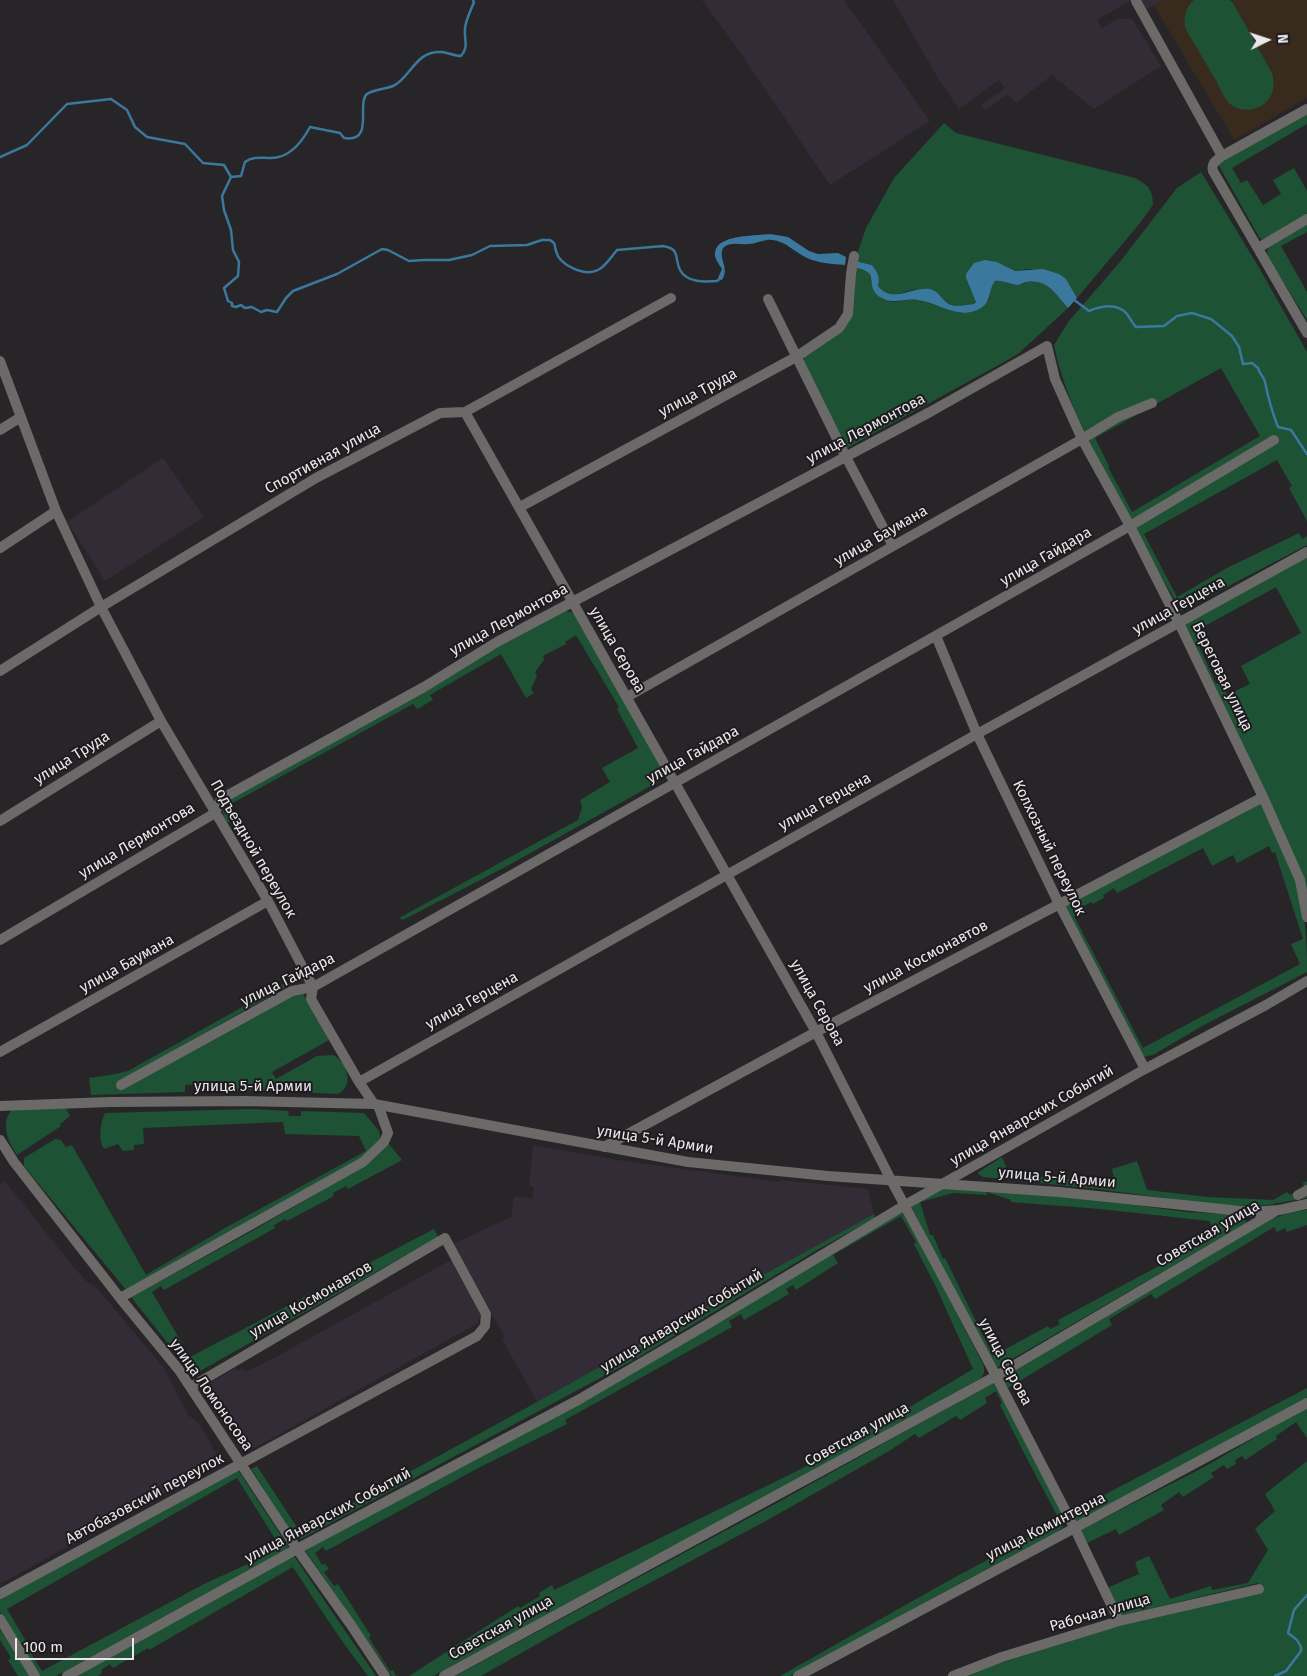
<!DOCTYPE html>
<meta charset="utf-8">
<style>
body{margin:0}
#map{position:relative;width:1307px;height:1676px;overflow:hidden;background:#282529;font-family:"Fira Sans",sans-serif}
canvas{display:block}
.north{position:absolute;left:1242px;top:15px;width:50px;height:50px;-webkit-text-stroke:4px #1e1b1f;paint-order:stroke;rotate:86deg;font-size:14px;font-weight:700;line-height:20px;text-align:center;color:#eae8eb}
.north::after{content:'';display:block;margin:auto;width:18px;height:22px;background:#eae8eb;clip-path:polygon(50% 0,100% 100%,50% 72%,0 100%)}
.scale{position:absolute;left:15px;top:1638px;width:119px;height:22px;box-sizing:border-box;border:2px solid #eae8eb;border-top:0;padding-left:6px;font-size:15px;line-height:18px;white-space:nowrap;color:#eae8eb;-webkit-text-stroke:4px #1e1b1f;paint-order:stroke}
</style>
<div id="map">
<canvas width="1307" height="1676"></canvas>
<div class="north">N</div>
<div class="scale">100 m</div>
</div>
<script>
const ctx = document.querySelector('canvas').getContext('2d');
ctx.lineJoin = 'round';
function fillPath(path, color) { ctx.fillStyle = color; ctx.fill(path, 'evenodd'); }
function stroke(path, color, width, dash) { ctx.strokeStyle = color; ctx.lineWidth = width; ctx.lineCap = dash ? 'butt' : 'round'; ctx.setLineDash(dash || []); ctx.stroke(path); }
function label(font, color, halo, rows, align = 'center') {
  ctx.font = font + ' "Fira Sans",sans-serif'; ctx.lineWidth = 4; ctx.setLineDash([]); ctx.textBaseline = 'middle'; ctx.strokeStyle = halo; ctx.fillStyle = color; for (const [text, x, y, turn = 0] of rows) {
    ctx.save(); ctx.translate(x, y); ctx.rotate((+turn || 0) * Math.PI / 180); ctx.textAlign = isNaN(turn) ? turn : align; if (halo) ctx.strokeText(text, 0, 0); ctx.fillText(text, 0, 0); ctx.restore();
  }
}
const built = new Path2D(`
 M702,0h142l86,121 -100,64 -90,-133z
 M893,0h239l-35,20 5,8 15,-9h15l29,47 -67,43 -42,-34 -36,28 -8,-9 -23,16 -4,-5 24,-17 -6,-8 -40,29 -20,-29z
 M1139,0h24l-19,11z
 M163,458l41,59 -99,64 -38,-59z
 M533,1145l85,15 161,22 1,-2 88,9 6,25 -84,46 -253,142 -35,-63 3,-2 -52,-93 58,-27 3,-21 18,3 2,-12 -5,-1z
 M5,1181l67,84 14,16 11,7 67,80 24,47 11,8 22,39 -221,122v-399z
 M451,1260l30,55 -3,8 -209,117 -15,8 -4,-1 -9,-16 -4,1 -29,-48 28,-16 2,3 6,-3 1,4 27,-13z`);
const education = new Path2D(`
 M1163,0h144v98l-73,42 -80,-135z`);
const green = new Path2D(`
 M1194,0h35l4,3 39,70c3,12 2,23 -8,31 -10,8 -27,8 -36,-2 -4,-5 -8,-13 -11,-20 -11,-18 -21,-36 -32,-54 -1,-11 0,-20 9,-28z
 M1307,112v12l-75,44 9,15 6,-3 16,25 18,-11 -8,-14 21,-12 13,23v24l-45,25 -3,-3 -41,-73z
 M944,123l12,10 179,45c13,7 18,11 18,27l-13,18 -63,75 -11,-19 -36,-10 -15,2 -18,-9 -31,12c0,10 8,17 10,28l-2,2c-8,1 -20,4 -27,-1 -3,-2 -5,-6 -8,-9 -3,-3 -13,-5 -18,-5 -17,0 -30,14 -44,-3 3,-10 1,-13 -5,-21l-17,-4 11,-33 28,-50z
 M1201,172l57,94 49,86v169l-18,-33 3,-2 -15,-26 -133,74 33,63 48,-28 74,-36 3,6 5,-3v9l-126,66c-28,-49 -56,-98 -81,-148 -19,-37 -38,-77 -46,-118l15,-24 50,-58 58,-75zM1221,368l39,68 -128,76 -24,-45 1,-1 -14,-28z
 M1307,223v9l-26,14 26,46v28l-40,-64 1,-9z
 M854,267l10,3 6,4 1,9 21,19 25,-3 43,14 29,-13 2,-14 4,-5c8,-1 15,4 24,4 2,-1 5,-3 7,-3 22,-3 29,12 42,26l-49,45 -13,8 -159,87 -44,-87 2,-7 41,-30z
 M1307,553v342l-125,-270zM1276,587l25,46 -60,33 9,18 -23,11 -6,-13 -5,2 -17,-38 2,-1 -7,-13z
 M566,611l7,2 49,85 40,72 1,6 -5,6 -151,84 -104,54 -4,-2 179,-98 4,-13 -2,-7 30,-18 -8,-14 36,-20 -21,-39 2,-2 -43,-72 -11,7 1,2 -23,12 1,4 -9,12 2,3 -6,14 3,4 -8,5 -25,-44 -71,41 3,5 -16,9 -4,-5 -184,101 7,13 -9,5c-6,-10 -6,-16 2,-24l259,-147z
 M1260,802c14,29 29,58 39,89 7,26 8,54 8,81l-105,54 -49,29 -10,2 -81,-150zM1269,846l3,7 3,-1 28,87 -12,5 9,20 -157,84 -69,-132 6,-4 -1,-3 12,-7 2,2 11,-6 -1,-3 11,-7 3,5 86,-45 9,18 21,-11 4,8z
 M294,978l2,3 -112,64 5,8 112,-63 28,50 -57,32 4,7 41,-23 16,-1c14,7 22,30 5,39l-79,-4 -59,1 -1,-7 -14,1v7l-94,3 -2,-17 21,-3 18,-4z
 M66,1108l4,8 -10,8 1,2 -44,29c-10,-14 -17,-35 -4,-46z
 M251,1109l37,2 1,5h12v-5l63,2 15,18 2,9 -13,17 -241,134 -103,-125v-8l31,-19 6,1 5,7 6,-2 74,130 79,-47 141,-77 -7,-15 -74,-2 -2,-12 -140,6 1,16 -10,1v5l-11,1 -5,-7 -14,5c-6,-9 -4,-26 1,-36z
 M388,1143l14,17 -54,29 -2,-3 -13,7 1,3 -47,25 -2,-2 -11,6 1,3 -111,62 -3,-4 -9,6 38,65 244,-128 4,8 -245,138 -62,-78 114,-62 71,-41z
 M1002,1157l6,15 40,6 67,5 -3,-14 25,-8 10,29 61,7 65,3 14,-8 3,3 14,-8 -1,-4 4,-2v17l-40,7 -21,1 -37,-2 -112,-15 -114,-12 -6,-4z
 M948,1187l139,12 100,13 55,3 5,8 -252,146 -83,-161 -1,-4 2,-6zM987,1192l24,8v2l89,7 109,12 8,14 -159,85 2,4 -10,5 -2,-3 -55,30 -48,-98 -2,1 -10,-24h-3l-10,-33 33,-9 34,2z
 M1307,1210v15l-20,7 -2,-4 -8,4 -3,-5 -119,72 -4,-5 -42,25 3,6 -104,63 -7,-12 271,-157 16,-6z
 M899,1211l5,1 80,154v7l-3,5 -335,184 -213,114h-24l109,-70 2,2 20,-12 -1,-3 13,-8 2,5 245,-120 94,-53 80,-48 -36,-80 -23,-45 2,-2 -15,-26 -68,39 5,8 -42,27 -3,-5 -7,4 3,5 -45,26 -3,-6 -12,7 3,6 -167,93 2,4 -87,43 -154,84 -3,-4 -8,6 7,12 3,-1 4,5 -5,3 10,14 4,-2 33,52 -2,2 21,33 3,-1 3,6h-4l-88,-127 276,-147z
 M874,1214l1,4 -58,32 -178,107 -338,182 -6,-1 -44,-69 6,-3 43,66 237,-130 253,-142z
 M994,1382l71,138 -3,8 -5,4 -95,50 -172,94h-10l168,-95 112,-60 -35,-66 -25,-50 2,-2 -6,-12 -11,7 2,5 -27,17 -4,-4 -37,22 -4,-4 -26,17 -125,71 -197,105 -86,49h-26l320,-172z
 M1307,1388v10l-29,20 -201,106 -9,-10z
 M1307,1407v31l-11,-16 -20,14 1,3 -32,21 -3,-4 -7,4 1,4 -9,5 -3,-4 -13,8 3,4 -31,20 -4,-5 -18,13 3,5 -45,25 -3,-6 -31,15 -6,-13 127,-65z
 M1307,1461v215h-346l151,-49 148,-34 -2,-10 -138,33 -13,-28 32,-14 -4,-12 14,-6 21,43 41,-13 1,4 36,-7 20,-33 -13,-21 20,-18 -10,-17z
 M238,1470l51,78 -233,128h-16l-40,-64v-13zM237,1478l42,67 -29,18 -46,21 -162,87 -17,-27 2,-1 -20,-34z
 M294,1556l82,120h-8c-27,-35 -51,-72 -75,-109l-144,83 -1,-2 -35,20 -3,-4 -9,6 1,3 -4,3h-25z
 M0,1630l32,46h-14l-10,-16 3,-2 -11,-18z`);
const water = new Path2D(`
 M770,234l18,3 21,14 9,3 20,-1 8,4 -1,8c-13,-1 -27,-2 -38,-7 -13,-6 -21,-17 -35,-18 -8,-1 -15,4 -23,4 -10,1 -18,-3 -26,4 -5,12 7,19 -1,32l-4,-2 4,-9c-2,-3 -5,-7 -6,-10 -8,-25 39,-23 54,-25z
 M985,260l12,2 18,9 28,-2 16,5 7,5 11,19 -9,10c-13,-14 -20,-29 -42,-26 -2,0 -5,2 -7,3 -9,0 -16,-5 -24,-4 -7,9 -3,20 -14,27 -22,13 -41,-5 -63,-8 -11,-2 -23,4 -34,-1 -14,-6 -11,-14 -14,-25l-6,-4 -10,-3 1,-6 17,4c6,8 8,11 6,21 14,18 33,1 51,3 9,1 12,9 18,14 7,5 19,2 27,1l2,-2 -10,-24v-4l8,-11z`);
const stream = new Path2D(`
 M473,0l1,2c-3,8 -9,19 -9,27 -1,11 4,18 -4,27 -6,0 -12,-3 -19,-4 -27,-2 -31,26 -49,34 -7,3 -19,3 -26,8 -11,10 8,49 -23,44l-4,-5 -30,-6c-8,15 -21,31 -39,31 -10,0 -18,-2 -26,4l-4,14 -10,1 -9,19 2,14 7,20 2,20 6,12 -1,14 -14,12 4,13 4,2v3l4,1 5,-2 4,3 7,-1 9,5 6,-2 10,2 9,-14 7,-7 44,-17 45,-25 6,1 21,11 15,-1h25l23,-5 18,-9 37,-1 15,-5h8l4,3c1,2 1,5 2,8 3,14 29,26 42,19 8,-4 13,-13 19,-20l46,-4c18,3 11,12 17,24 7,13 25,12 37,11l5,-4
 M0,157l27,-12 40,-41 44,-5 16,11 8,17 12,10 38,7 18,19 21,2 7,12
 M1073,299l16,12c12,-5 28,-8 38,3 3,4 5,9 9,13l28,-1 13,-10 15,-3 19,6 21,17 7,11 4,17 9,-1 6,5c1,6 6,8 7,14 3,15 7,30 13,45l13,3 16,24
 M1275,1676l11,-5 15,-20v-4l-4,-7 -9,-7 6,-23 13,-15`);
const minor = new Path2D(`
 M1136,1l86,155c-6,5 -11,7 -9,15l94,162
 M1222,156l85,-47
 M1258,248l49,-29
 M768,299l78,158 47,89
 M0,361l56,150 45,96 60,114 107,180 45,86 -2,12 48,83 15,22
 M465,412l351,620 75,148 105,196 79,153 44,92
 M0,430l21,-13
 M520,507l276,-150 43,-29 9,-14 3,-40 3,-18
 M0,548l56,-37
 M936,636l41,98 82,170 86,165
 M0,671l101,-64 215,-129 124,-65 25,-1 206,-114
 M627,697l455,-258 36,-22 34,-14
 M0,821l161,-100
 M0,940l215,-127 6,-14 203,-112 73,-45 433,-230 117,-66 8,33 27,60 48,87 49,97 84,174 37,83 7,37
 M0,1052l268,-151
 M359,1082l618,-348 330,-182
 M121,1085l171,-94 21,-4 817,-461 144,-86
 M0,1106l110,-4 134,-1 130,3 314,58 140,14 231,16 191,20 29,-2 28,-6
 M0,1140l14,22 106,136 59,72 118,179 54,76 34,51
 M604,1147l212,-115 447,-235
 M1298,1195l9,-5
 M120,1298l243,-136 21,-20 4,-9 -10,-28
 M0,1594l477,-258 8,-10 1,-12 -41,-76 -254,149
 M0,1619l35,57
 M67,1676l230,-127 281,-149 123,-72 204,-123 240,-136 121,-64 41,-24
 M444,1676l552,-300 280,-165
 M798,1676c169,-91 340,-181 509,-273
 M953,1676l49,-19 117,-36 140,-32`);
const streetNames = [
 ["улица Труда",698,393,-28],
 ["улица Лермонтова",866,429,-28],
 ["Спортивная улица",323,459,-29],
 ["улица Баумана",881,536,-30],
 ["улица Гайдара",1046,557,-30],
 ["улица Герцена",1179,606,-29],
 ["улица Лермонтова",509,620,-29],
 ["улица Серова",617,650,60],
 ["Береговая улица",1222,677,64],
 ["улица Гайдара",693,755,-29],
 ["улица Труда",72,758,-32],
 ["улица Герцена",825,802,-29],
 ["улица Лермонтова",137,841,-31],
 ["Колхозный переулок",1049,848,64],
 ["Подъездной переулок",253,849,60],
 ["улица Космонавтов",926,957,-28],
 ["улица Баумана",127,964,-29],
 ["улица Гайдара",288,980,-26],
 ["улица Герцена",472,1001,-29],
 ["улица Серова",817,1003,61],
 ["улица 5-й Армии",253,1087],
 ["улица Январских Событий",1032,1116,-30],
 ["улица 5-й Армии",655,1140,9],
 ["улица 5-й Армии",1057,1178,5],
 ["Советская улица",1208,1234,-30],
 ["улица Космонавтов",311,1300,-30],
 ["улица Январских Событий",682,1321,-31],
 ["улица Серова",1005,1362,62],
 ["улица Ломоносова",211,1395,55],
 ["Советская улица",857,1435,-29],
 ["Автобазовский переулок",145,1499,-28],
 ["улица Январских Событий",328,1516,-28],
 ["улица Коминтерна",1046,1527,-27],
 ["Рабочая улица",1100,1613,-16],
 ["Советская улица",501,1628,-29]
];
fillPath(built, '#332b35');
fillPath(education, '#382a1d');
fillPath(green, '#1d5235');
fillPath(water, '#3b789d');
stroke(stream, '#3b789d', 2.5);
stroke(minor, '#6c6969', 10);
label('15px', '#eae8eb', '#1e1b1f', streetNames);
</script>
